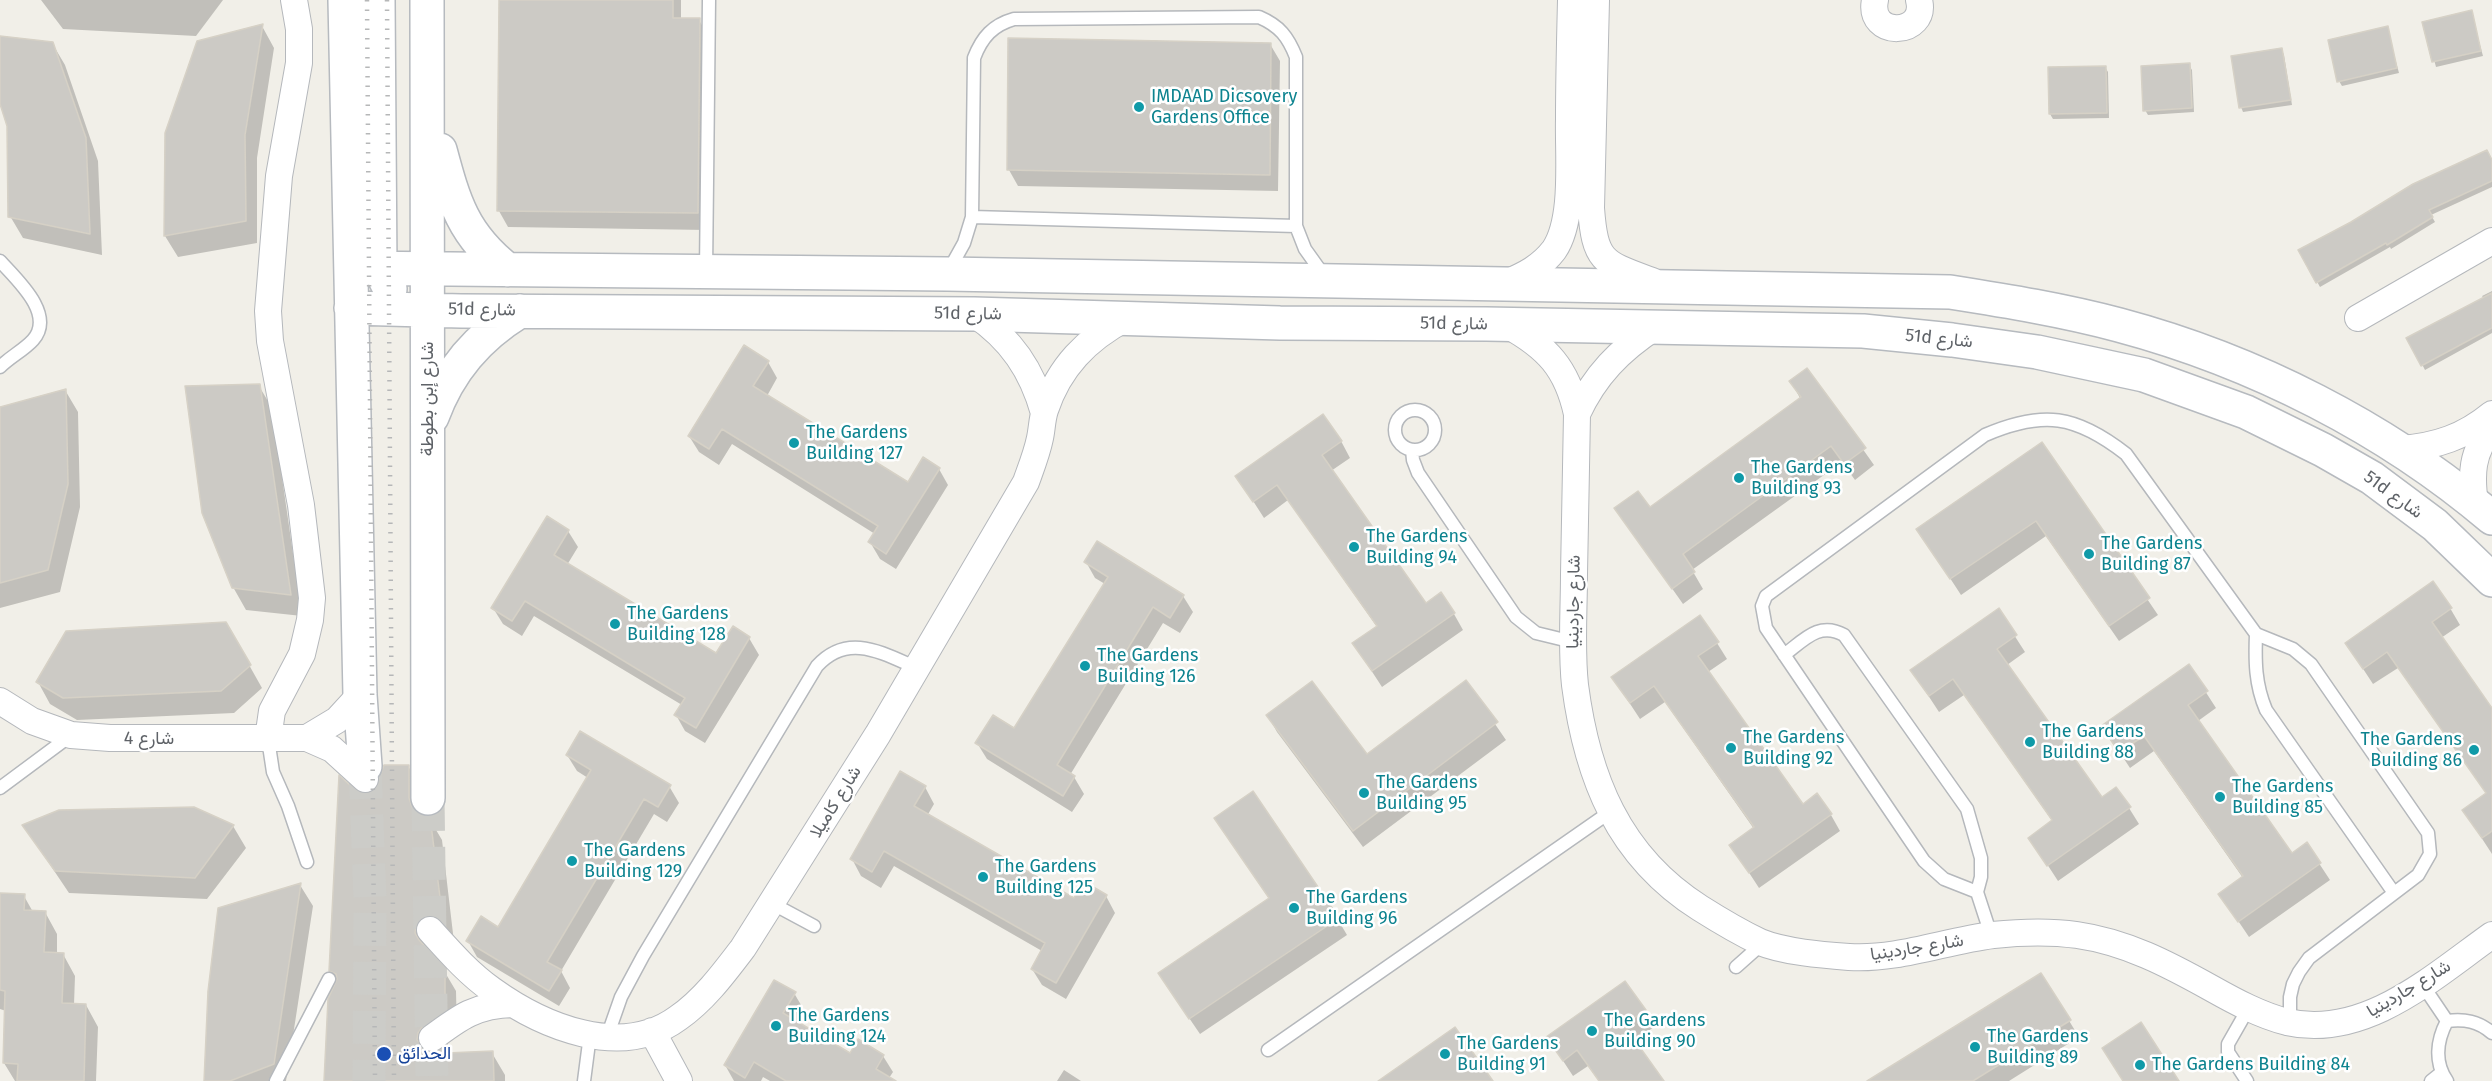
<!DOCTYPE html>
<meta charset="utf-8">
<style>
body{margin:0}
canvas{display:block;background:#f1efe8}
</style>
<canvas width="2492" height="1081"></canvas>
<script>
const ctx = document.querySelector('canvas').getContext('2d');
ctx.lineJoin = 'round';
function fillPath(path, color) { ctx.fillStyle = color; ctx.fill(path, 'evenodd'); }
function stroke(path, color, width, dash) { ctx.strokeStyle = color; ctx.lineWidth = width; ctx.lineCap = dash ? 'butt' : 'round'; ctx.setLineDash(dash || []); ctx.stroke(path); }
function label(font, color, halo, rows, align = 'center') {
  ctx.font = font + ' "Fira Sans",Vazirmatn,sans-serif'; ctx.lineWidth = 5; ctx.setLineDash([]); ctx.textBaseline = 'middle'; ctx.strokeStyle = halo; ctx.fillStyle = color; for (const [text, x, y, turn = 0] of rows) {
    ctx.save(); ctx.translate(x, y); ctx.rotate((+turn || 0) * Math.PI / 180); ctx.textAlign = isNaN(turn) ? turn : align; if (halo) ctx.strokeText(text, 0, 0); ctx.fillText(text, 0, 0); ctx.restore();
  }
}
const shadow = new Path2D(`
 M41,0h182l-27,36 -133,-7z
 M500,0h181v19l18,1 9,16 -1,194 -199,-3 -9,-16z
 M2471,12l12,44 -47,11 -12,-44z
 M262,26l12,22 -17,110v85l-79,14 -13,-21z
 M2387,28l12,45 -57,13 -3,-5z
 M0,38l52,5 13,22 33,96 4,94 -79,-17 -13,-22 -2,-90 -8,-27z
 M1270,44l10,17 -2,130 -260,-5 -9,-16z
 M2282,50l2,5 8,50 -49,7 -2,-5z
 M2189,65l3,5 2,42 -46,3 -3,-5z
 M2105,67l3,5 1,46 -56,1 -3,-5 -1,-46z
 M2492,162v25l-61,28 4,7 -44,27 -1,-2 -70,40 -20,-36z
 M2492,291v42l-67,37 -16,-31 75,-40 -2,-3z
 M768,362l9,16 -10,18 142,88 30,-15 9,16 -52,84 -16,-10 -10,-17 5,-8 -143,-90 -13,21 -20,-13 -10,-16z
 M1807,370l67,95 -19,15 -13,-18 -150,108 11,19 -20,15 -67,-95h34l150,-111 -9,-16z
 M259,386l13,22 30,208 -56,-6 -13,-23z
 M65,390l13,22 2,95 -20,85 -60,16v-199z
 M1341,441l9,17 -19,13 94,134 29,9 9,16 -81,57 -28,-43 23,-17 -89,-127 -24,18 -27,-42z
 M2042,444l116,171 -39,26 -73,-105 -85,59 -43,-66z
 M568,531l10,16 -11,18 150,90 16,-27 16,10 10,17 -54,88 -20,-12 -9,-16 6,-10 -148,-89 -12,20 -19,-12 -10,-16z
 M1086,562l97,34 10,16 -13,21 -17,-10 -93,152 4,2 10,17 -12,18 -85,-53 -10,-16 38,-13 90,-146 -10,-6z
 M2450,608l10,17 -19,13 51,72v144l-28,-43 23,-17 -89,-126 -25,16 -27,-41z
 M1998,610l27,42 -18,13 94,134 28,9 10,16 -81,57 -28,-43 23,-16 -89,-127 -25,17 -27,-41z
 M226,624l36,64 -28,25 -157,7 -27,-16 -12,-22z
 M1717,643l10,16 -19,13 94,134 29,9 9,16 -81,57 -28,-43 23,-16 -89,-127 -25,17 -27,-41z
 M2189,666l27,42 -18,13 94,134 15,-10 23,35 -81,57 -29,-43 23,-16 -89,-127 -24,17 -27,-41z
 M1466,682l40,58 -143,107 -86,-115 -9,-16 99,40z
 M567,755l102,31 10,17 -12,19 -13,-8 -93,157 9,17 -11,18 -82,-49 -9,-16 31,-12 89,-151 -11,-7z
 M408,766l13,22v28l8,2 13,22 12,102 -15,-5 -11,10 -1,4 16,18 13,22 1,41 -22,16 -7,9 17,-9 4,6 43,-1 13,22v6h-180l13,-99 -7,-12 24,-178 14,3z
 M925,787l9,17 -7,12 147,84 32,-4 9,17 -49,86 -24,-14 -10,-16 10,-18 -148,-85 -13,22 -20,-12 -9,-17z
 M193,809l40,17 13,22 -39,51 -138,-6 -45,-67z
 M1226,834l111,84 10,17 -147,99 -30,-44 100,-90z
 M300,885l13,21 -27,175h-81z
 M0,895l24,1 9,16h12l12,22v20h6l12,22 -1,29h12l12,22 -2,54h-81l-11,-18 2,-52 -6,-2z
 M2041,975l38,62 -70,44h-124z
 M794,993l10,17 -8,13 55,32 32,1 10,16 -4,6 4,3h-123l-7,-4 -2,4h-27l-9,-16z
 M1645,1011l9,16 -20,14 28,40h-63l-11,-15 -15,10 -25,-38z
 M1064,1070l17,11h-24z`);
const building = new Path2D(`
 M499,0h174v18h27l-2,195 -201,-2z
 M2472,10l9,41 -49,11 -10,-40z
 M263,24l-18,111 1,86 -82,15 1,-103 32,-92z
 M2388,26l9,42 -60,14 -9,-42z
 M0,36l53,6 33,96 4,96 -82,-17 -1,-91 -7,-22z
 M1008,38l263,5 -1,132 -263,-5z
 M2282,48l9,52 -52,8 -8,-52z
 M2190,63l2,45 -49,3 -2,-45z
 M2106,66l1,47 -58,1 -1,-47z
 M2487,150l5,10v21l-63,29 4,7 -46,28 -1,-2 -70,40 -18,-33 53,-28 62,-38z
 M2492,293v35l-71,38 -15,-28z
 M744,345l25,16 -16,25 155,96 15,-25 17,11 -54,86 -18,-12 10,-16 -156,-97 -13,20 -21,-13z
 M1807,368l59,80 -22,16 -13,-18 -148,108 12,18 -23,17 -58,-81 24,-17 12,16 151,-110 -12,-16z
 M260,384l31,211 -59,-7 -30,-75 -17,-127z
 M66,389l2,95 -20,86 -48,13v-176z
 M1323,414l19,27 -20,14 104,148 15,-11 14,21 -83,58 -20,-28 25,-17 -100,-141 -24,17 -18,-26z
 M2042,442l108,156 -41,28 -73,-105 -86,58 -34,-50z
 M547,516l22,14 -15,25 162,98 17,-27 17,11 -54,91 -22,-13 11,-17 -160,-97 -13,20 -21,-13z
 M1097,541l87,54 -14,23 -17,-11 -96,158 18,11 -12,20 -88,-53 18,-28 21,13 94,-151 -24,-15z
 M2433,581l19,27 -20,14 60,86v123l-10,7 -20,-28 24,-17 -99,-141 -24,17 -18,-26z
 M1999,608l18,27 -20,14 105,148 14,-10 15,20 -84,59 -19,-28 24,-18 -99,-141 -24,17 -19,-26z
 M1700,615l19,27 -21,14 105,148 14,-11 15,21 -83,59 -20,-28 25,-18 -100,-141 -24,17 -19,-26z
 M226,622l25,43 -30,26 -158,7 -27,-16 30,-51z
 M2189,664l19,27 -20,14 104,148 15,-11 14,21 -83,59 -20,-28 25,-18 -99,-140 -25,16 -18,-26z
 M1466,680l32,42 -145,109 -87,-116 46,-34 55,73z
 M580,731l91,54 -13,22 -14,-8 -97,163 15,8 -13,21 -83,-50 15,-25 17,11 93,-157 -25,-15z
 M384,765h25v33l3,9 7,7 11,2 13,106 -8,-6h-9l-10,9 -1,8 4,7 26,28v42l-22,16 -5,7 -1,7 9,11 7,2 13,-7v7l47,-2 1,30h-170l4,-82 9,-20 -1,-5 -7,-3 10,-196 16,15 14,3 7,-4z
 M900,771l26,15 -12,20 160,92 9,-17 24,14 -51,88 -25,-14 14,-26 -161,-92 -12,21 -22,-13z
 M1253,791l86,127 -150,101 -31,-46 111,-75 -55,-80z
 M194,807l40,18 -39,53 -140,-7 -33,-46 37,-15z
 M301,883l-27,181 -44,17h-26l4,-90 10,-83z
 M0,893l25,1 -1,16 22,1 -2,41 20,1 -2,50 24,1 -2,77h-67l1,-17 -15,-1 2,-72 -5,-1z
 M2041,973l30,47 -98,61h-106z
 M774,980l22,12 -13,21 67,40 8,-14 26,16 -8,14 20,12h-110l-32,-19 -9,16 -21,-13z
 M1625,981l21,29 -22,15 40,56h-65l-22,-31 -14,11 -17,-24z
 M2141,1022l38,59h-56l-21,-33z
 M1455,1027l38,54h-115z`);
const secondaryTunnel = new Path2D(`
 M365,766l5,135 -1,180
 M428,798l4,283`);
const lane = new Path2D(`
 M972,217l324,9
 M0,261c16,18 56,53 33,79 -9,10 -23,17 -33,27
 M949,270l15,-27 8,-26 2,-159c8,-21 19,-33 40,-39l245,-2c21,9 29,20 37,40v169l9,23 20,28
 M706,271l3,-271
 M1395 430a20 20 0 1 1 40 0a20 20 0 1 1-40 0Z
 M1412,450l1,10 5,13 98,144 20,16 37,9
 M2256,634l37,15 18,15 117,169 2,21 -12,21 -109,83 -10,14 -6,12 -3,13v26
 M1784,655c20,-15 35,-34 60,-20l123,174 14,49v19l-4,15 14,43
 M268,739l5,33 15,34 19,56
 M0,788l70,-52
 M1977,892l-33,-13 -20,-18 -158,-233 -4,-22 4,-10 219,-161c58,-25 91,-20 141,19l130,180c-1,27 -1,50 10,76l128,183
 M773,904l41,22
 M1736,967l27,-24
 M2422,984l25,37
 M607,1037l14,-40 22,-41 174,-290c31,-34 65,-13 100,2
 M1268,1050l342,-238
 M276,1081l53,-102
 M584,1081l6,-46
 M2247,1081l-19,-29v-8l20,-35
 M2431,1081l10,-8
 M2447,1081c-13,-19 -10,-41 0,-60 18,-2 31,0 45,12`);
const street = new Path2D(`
 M1596,0l-5,208c4,54 12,55 61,73
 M1875,0c-8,39 53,36 44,0
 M1506,283c19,-8 35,-16 48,-33 21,-31 14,-94 15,-131 0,-40 1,-79 2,-119
 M974,314c37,25 58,56 70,99
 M2358,318l134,-77
 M1507,325c40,22 60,43 70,89 -1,53 -2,107 -3,160 0,37 -3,75 1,111 12,92 43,171 125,223 19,12 39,24 60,34 24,10 63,13 89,15 49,3 96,-16 144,-22 28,-3 56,-4 84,0 49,7 91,29 134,53 25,14 49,27 76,34 78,18 147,-46 205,-87
 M1577,414c18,-39 43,-64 78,-87
 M2401,449c36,-3 63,-12 91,-35
 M2475,504c-4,-28 -4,-53 17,-75
 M0,701l32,20 39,14 39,3h197l25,11 33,30
 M307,738l30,-18 23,-25
 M268,739l4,-28 30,-57 8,-34 2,-22 -11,-93 -31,-164 -2,-30 11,-135 20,-113v-34l-5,-29
 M430,930c19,21 38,43 62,60 50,36 129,70 186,28 26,-18 46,-45 65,-70l135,-214 148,-252c5,-14 11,-29 14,-44 2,-9 2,-19 5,-28 14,-43 42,-71 81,-92
 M652,1031l27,50
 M432,1038c28,-21 44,-33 81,-34`);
const secondary = new Path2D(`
 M345,0l15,695 5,71
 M378,0l2,269 10,20
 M427,0l1,798
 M440,150c14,52 23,85 68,120
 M351,268l596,6 1003,18c57,9 113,18 169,33 135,36 267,103 373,193
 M351,308l110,3 513,3 306,9 206,1 377,7 89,9 85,12 107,23 102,37 77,38 49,28 63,47 57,55
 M432,417c17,-47 46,-80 88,-106`);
const rail = new Path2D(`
 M367,0l8,1081
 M387,0l7,1081`);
const markers = [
 [1139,107,6,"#0f9aa8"],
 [794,443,6,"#0f9aa8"],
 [1739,478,6,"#0f9aa8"],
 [1354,547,6,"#0f9aa8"],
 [2089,554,6,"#0f9aa8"],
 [615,624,6,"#0f9aa8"],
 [1085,666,6,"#0f9aa8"],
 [2030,742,6,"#0f9aa8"],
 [1731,748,6,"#0f9aa8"],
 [2474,750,6,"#0f9aa8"],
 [1364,793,6,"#0f9aa8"],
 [2220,797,6,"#0f9aa8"],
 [572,861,6,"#0f9aa8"],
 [983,877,6,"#0f9aa8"],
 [1294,908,6,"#0f9aa8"],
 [776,1026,6,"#0f9aa8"],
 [1592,1031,6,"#0f9aa8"],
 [1975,1047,6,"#0f9aa8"],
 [384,1054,8,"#1a4fb4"],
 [1445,1054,6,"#0f9aa8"],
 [2140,1065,6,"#0f9aa8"]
];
const cultureNames = [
 ["IMDAAD Dicsovery",1151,97],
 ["Gardens Office",1151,118],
 ["The Gardens",806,433],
 ["Building 127",806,454],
 ["The Gardens",1751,468],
 ["Building 93",1751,489],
 ["The Gardens",1366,537],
 ["Building 94",1366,558],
 ["The Gardens",2101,544],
 ["Building 87",2101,565],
 ["The Gardens",627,614],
 ["Building 128",627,635],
 ["The Gardens",1097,656],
 ["Building 126",1097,677],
 ["The Gardens",2042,732],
 ["Building 88",2042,753],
 ["The Gardens",1743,738],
 ["Building 92",1743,759],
 ["The Gardens",2462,740,"right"],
 ["Building 86",2462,761,"right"],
 ["The Gardens",1376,783],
 ["Building 95",1376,804],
 ["The Gardens",2232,787],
 ["Building 85",2232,808],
 ["The Gardens",584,851],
 ["Building 129",584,872],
 ["The Gardens",995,867],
 ["Building 125",995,888],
 ["The Gardens",1306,898],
 ["Building 96",1306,919],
 ["The Gardens",788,1016],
 ["Building 124",788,1037],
 ["The Gardens",1604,1021],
 ["Building 90",1604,1042],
 ["The Gardens",1987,1037],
 ["Building 89",1987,1058],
 ["The Gardens",1457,1044],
 ["Building 91",1457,1065],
 ["The Gardens Building 84",2152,1065]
];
const streetNames = [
 ["51d شارع",482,310,1],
 ["51d شارع",968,314,1],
 ["51d شارع",1454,324,1],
 ["51d شارع",1939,339,6],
 ["شارع إبن بطوطة",428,399,-90],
 ["51d شارع",2393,495,36],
 ["شارع جاردينيا",1574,602,-89],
 ["شارع 4",149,739],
 ["شارع كاميلا",836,802,-58],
 ["شارع جاردينيا",1917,948,-9],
 ["شارع جاردينيا",2409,989,-31]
];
const transitNames = [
 ["الحدائق",398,1054]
];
fillPath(shadow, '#0003');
fillPath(building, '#cccac5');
stroke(building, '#d6d1c6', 1.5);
stroke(secondaryTunnel, '#ccccc8', 33, [33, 16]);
stroke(lane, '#b5b8bc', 15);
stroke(street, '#b5b8bc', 28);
stroke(secondary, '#b6babf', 36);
stroke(lane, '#fff', 12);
stroke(street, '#fff', 26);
stroke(secondary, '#fff', 33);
stroke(rail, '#b6b7b8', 4.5, [1.5, 8]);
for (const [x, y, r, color] of markers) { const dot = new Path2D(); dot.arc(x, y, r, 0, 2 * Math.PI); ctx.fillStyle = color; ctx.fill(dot); stroke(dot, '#fff', 2); }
label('18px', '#0d838f', '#fff', cultureNames, 'left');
label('18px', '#5f6368', '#fff', streetNames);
label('18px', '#164399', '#fff', transitNames, 'left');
</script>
